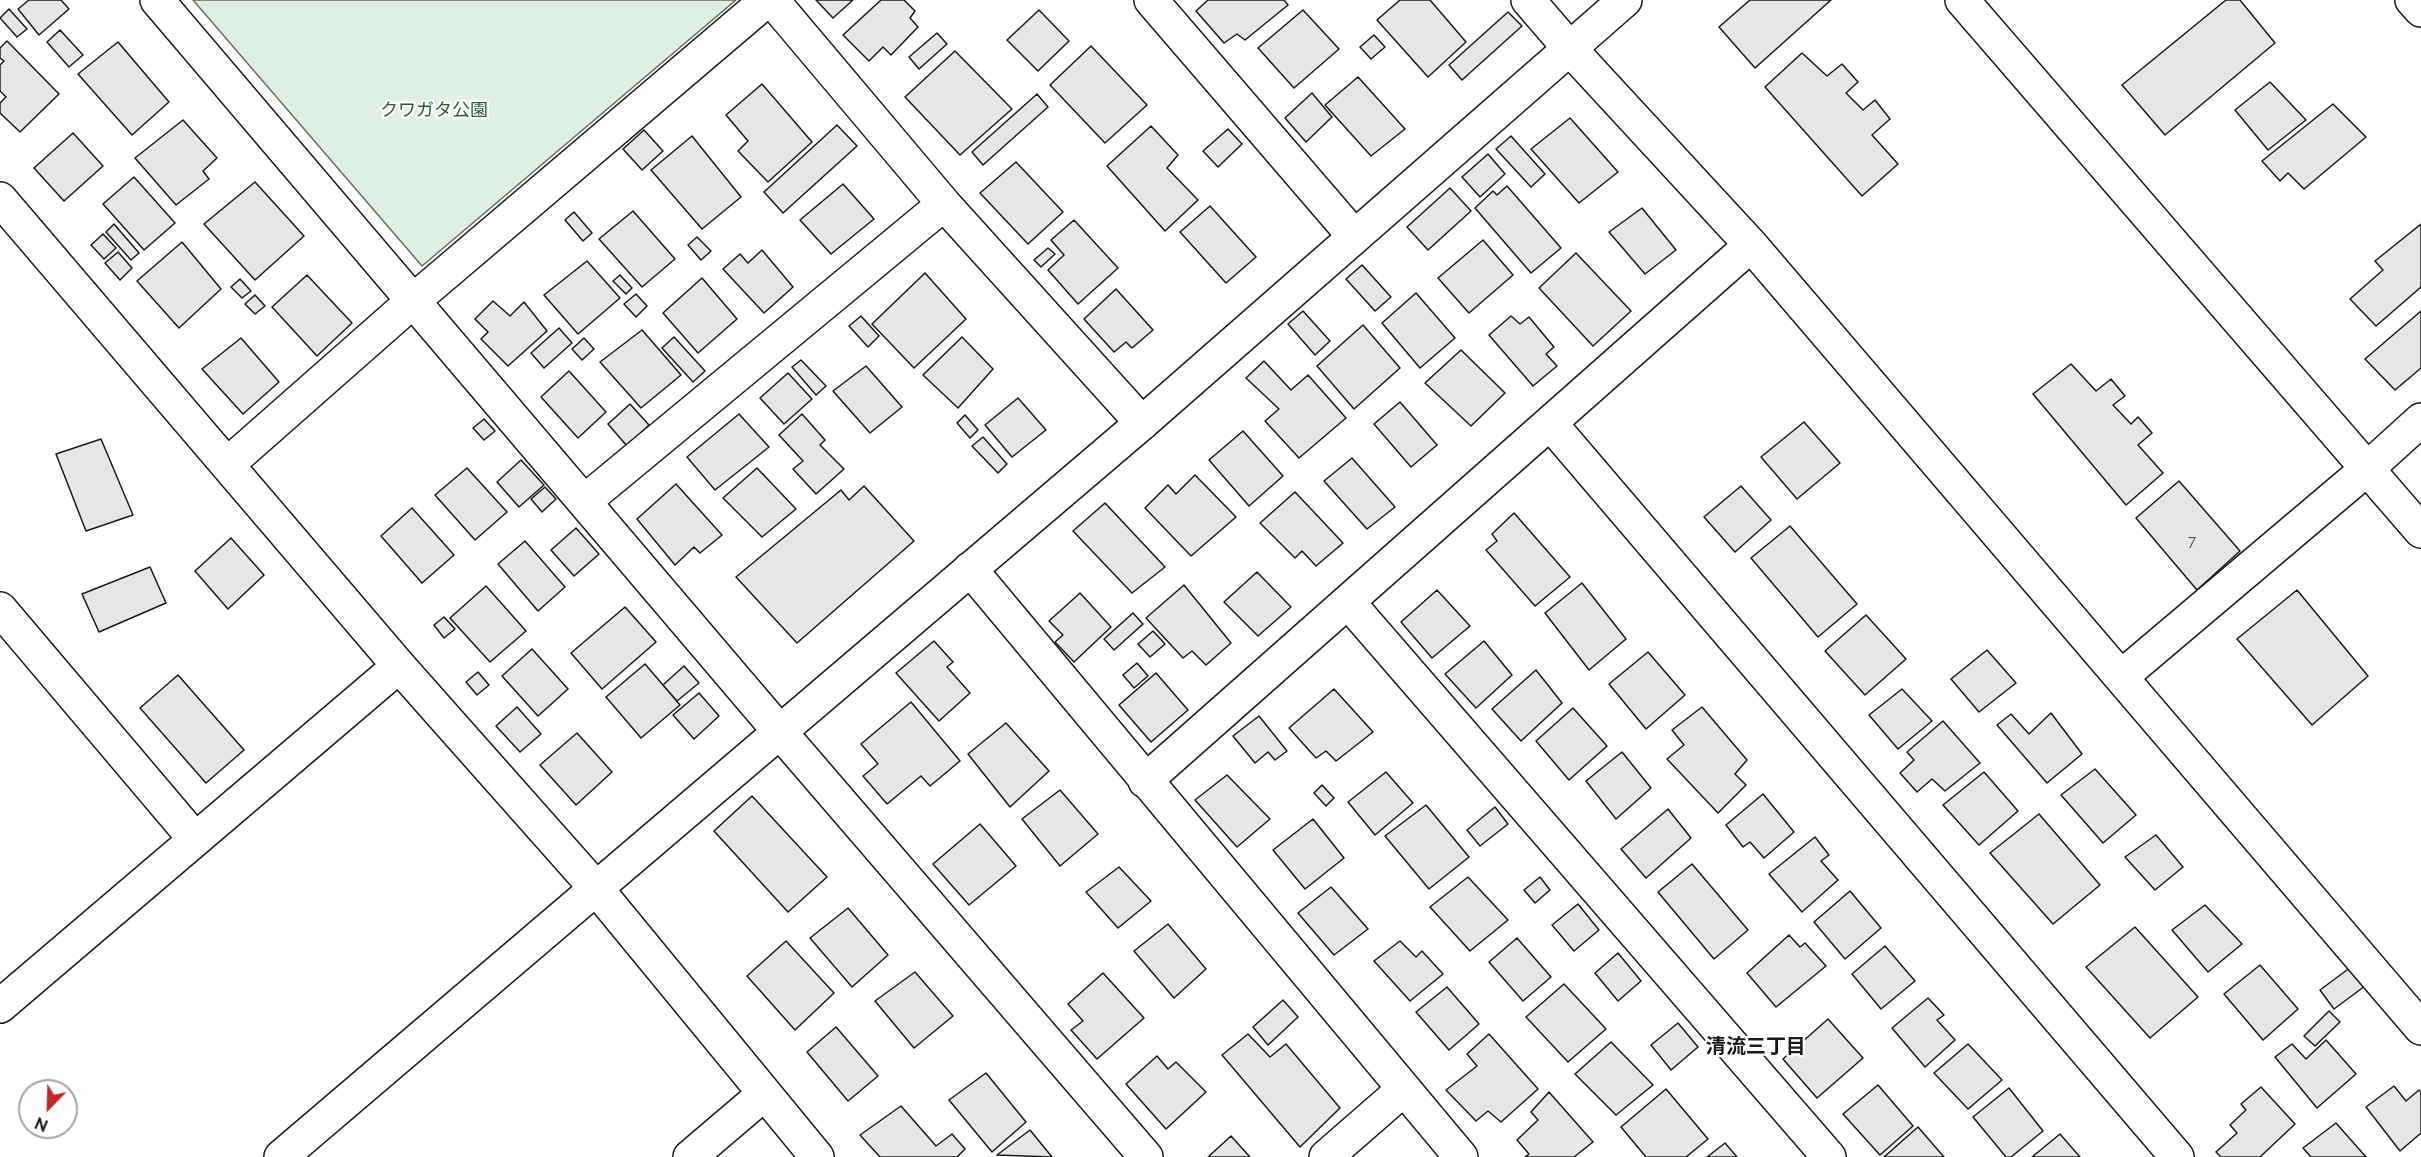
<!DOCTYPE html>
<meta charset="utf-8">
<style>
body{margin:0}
#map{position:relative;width:2421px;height:1157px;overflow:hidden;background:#fff;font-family:Raleway,sans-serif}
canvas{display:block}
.north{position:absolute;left:18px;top:1079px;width:60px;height:60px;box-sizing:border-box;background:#fff;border:2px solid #a3a3a3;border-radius:50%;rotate:203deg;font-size:16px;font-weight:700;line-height:24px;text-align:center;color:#1a1a1a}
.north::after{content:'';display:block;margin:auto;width:21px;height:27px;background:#c62828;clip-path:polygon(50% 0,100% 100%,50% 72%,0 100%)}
</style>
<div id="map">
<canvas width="2421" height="1157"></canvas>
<div class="north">N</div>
</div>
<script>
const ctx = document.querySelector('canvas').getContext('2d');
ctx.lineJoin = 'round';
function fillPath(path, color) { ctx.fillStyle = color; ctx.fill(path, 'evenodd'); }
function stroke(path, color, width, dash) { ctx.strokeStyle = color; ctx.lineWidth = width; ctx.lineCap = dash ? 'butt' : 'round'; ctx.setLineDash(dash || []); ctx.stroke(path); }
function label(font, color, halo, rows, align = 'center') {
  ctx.font = font + ' Raleway,"Noto Sans JP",sans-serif'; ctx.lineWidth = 4.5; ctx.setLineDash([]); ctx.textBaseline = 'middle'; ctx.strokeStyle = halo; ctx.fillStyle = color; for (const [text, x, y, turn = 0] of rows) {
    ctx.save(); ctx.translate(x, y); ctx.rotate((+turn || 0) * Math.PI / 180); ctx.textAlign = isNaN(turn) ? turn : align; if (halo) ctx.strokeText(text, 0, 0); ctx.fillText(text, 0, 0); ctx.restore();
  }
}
const green = new Path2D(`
 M193,0h543l-314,266z`);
const building = new Path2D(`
 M29,0h32l8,9 -30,26 -21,-26z
 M816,0h37l-20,18z
 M881,0h23l11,11 -5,7 8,9 -27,28 -8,-8 -14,14 -26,-26z
 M1208,0h76l4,5 -43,35 -8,-6 -13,9 -28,-32z
 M1400,0h30l36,42 -38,35 -51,-57z
 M1750,0h81l-76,68 -36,-41z
 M2226,0h14l35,43 -110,92 -43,-50z
 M9,9l18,20 -10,8 -17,-19z
 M1039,10l30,31 -31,30 -31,-31z
 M1303,10l36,39 -45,39 -36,-40z
 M1508,12l14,14 -60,54 -13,-15z
 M60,30l23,25 -14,12 -22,-25z
 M937,33l10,11 -28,25 -10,-12z
 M1374,35l11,12 -14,12 -11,-12z
 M7,41l52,53 -39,38 -20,-19v-10l6,-6 -6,-6v-26l4,-4 -4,-3v-10z
 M118,42l51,60 -37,33 -54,-61z
 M1091,46l56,59 -42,38 -55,-58z
 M955,51l57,58 -52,46 -55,-58z
 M1802,53l25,23 15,-12 16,18 -12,11 17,17 12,-10 15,19 -18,16 26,29 -36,32 -97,-109z
 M1358,77l47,52 -34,27 -46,-51z
 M2270,82l36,38 -38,30 -33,-40z
 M762,84l50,58 -44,40 -30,-31 10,-10 -22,-26z
 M1312,93l20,24 -26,25 -21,-24z
 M1037,94l11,13 -65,58 -11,-13z
 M2333,104l33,33 -62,52 -16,-16 -8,8 -18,-20z
 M1570,118l48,54 -39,31 -48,-54z
 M183,120l34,38 -14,13 6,8 -33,26 -41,-47z
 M837,125l20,21 -74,67 -19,-21z
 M1151,126l27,29 -11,13 31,32 -33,31 -58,-65z
 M1228,129l14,15 -24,23 -15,-16z
 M644,130l19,21 -21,19 -19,-21z
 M73,133l30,33 -39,35 -30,-33z
 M692,136l49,61 -39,32 -51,-59z
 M1511,136l34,38 -14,13 -35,-38z
 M1488,154l17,20 -25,23 -18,-20z
 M1016,162l47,50 -35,32 -48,-51z
 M134,177l41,46 -31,27 -41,-46z
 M255,182l49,54 -49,44 -51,-56z
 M843,184l31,35 -43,35 -31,-34z
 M1507,186l54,62 -30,25 -56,-65 18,-17 4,4z
 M1450,188l21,23 -43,39 -21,-23z
 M1210,206l46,51 -30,26 -46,-51z
 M1642,208l34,42 -31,24 -36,-42z
 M633,211l42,48 -33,28 -43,-48z
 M574,212l18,21 -9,8 -18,-21z
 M1074,220l44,48 -40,36 -30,-34 16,-15 -13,-15z
 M114,224l25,29 -8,7 -25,-28z
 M2421,224v63l-45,39 -26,-27 33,-29 -8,-9z
 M103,234l13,14 -12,11 -13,-14z
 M697,237l14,14 -10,9 -13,-15z
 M1483,240l30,35 -44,38 -31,-35z
 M182,242l39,47 -42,39 -42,-47z
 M1048,248l7,6 -14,13 -7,-7z
 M762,250l31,37 -29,26 -41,-44 17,-15 8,9z
 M118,252l14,16 -12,12 -15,-17z
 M1576,253l55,58 -38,35 -54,-58z
 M587,261l33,37 -42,36 -34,-39z
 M1362,265l29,32 -16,14 -29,-32z
 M925,273l41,46 -52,49 -42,-44z
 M307,275l45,48 -35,33 -45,-49z
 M620,275l12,13 -6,6 -13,-13z
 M702,278l35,41 -39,34 -35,-40z
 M240,279l11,12 -9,7 -11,-11z
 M1116,289l37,41 -21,18 -6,-6 -12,10 -30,-33z
 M1416,293l39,45 -35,30 -38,-45z
 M636,294l11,12 -11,11 -12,-13z
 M255,295l10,11 -10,8 -10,-10z
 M493,301l17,15 14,-14 23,29 -39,35 -27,-27 7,-7 -13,-13z
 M1303,311l27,30 -15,14 -27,-31z
 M2421,311v57l-26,22 -30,-31z
 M861,316l18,20 -11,11 -19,-21z
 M1511,316l9,8 9,-7 25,30 -8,7 11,12 -24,20 -44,-51z
 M1363,325l37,43 -46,41 -37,-43z
 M559,328l13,15 -28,25 -13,-15z
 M642,330l39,45 -40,33 -41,-46z
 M674,337l31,34 -12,11 -31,-34z
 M962,337l31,32 -35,39 -35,-33z
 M241,338l38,44 -36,32 -41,-45z
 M584,338l10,11 -12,11 -10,-11z
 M1461,350l44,43 -34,33 -46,-43z
 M801,360l25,26 -10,9 -24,-28z
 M1264,361l27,29 17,-15 38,43 -47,40 -34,-37 14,-12 -33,-31z
 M2071,364l25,27 15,-12 14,17 -12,9 18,19 7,-7 14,16 -14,12 25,28 -37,32 -93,-111z
 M866,366l36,41 -32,26 -37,-42z
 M569,371l37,41 -28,26 -37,-41z
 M788,373l24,26 -28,25 -24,-26z
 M1018,398l28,32 -34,27 -27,-32z
 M1400,402l37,43 -26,22 -37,-43z
 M630,404l19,21 -22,21 -19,-22z
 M739,414l30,33 -54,43 -28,-33z
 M802,414l23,26 -5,5 24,24 -28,25 -23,-25 10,-8 -24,-26z
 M965,415l13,15 -8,8 -13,-15z
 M484,419l11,12 -11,9 -11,-12z
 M1804,422l36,41 -43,36 -36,-42z
 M1243,431l40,45 -34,30 -40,-46z
 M983,437l24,27 -9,9 -26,-27z
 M101,439l32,76 -47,16 -30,-77z
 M1352,458l43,49 -28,22 -43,-48z
 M521,460l23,25 -25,22 -22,-25z
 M467,468l40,44 -32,28 -40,-45z
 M757,468l39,41 -34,28 -39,-39z
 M1195,475l41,42 -45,39 -46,-48 23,-23 8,9z
 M2179,481l61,70 -43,39 -61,-72z
 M676,484l46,51 -22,18 -6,-6 -19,18 -38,-46z
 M864,486l50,55 -117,102 -61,-66 105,-87 8,10z
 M1741,486l30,34 -36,32 -31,-35z
 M545,487l11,12 -14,13 -11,-13z
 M1295,492l48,51 -27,23 -14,-15 -7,7 -35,-35z
 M1105,503l60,64 -33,26 -59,-62z
 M412,508l42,47 -32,28 -41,-47z
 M1514,513l56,64 -35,29 -49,-56 11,-9 -5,-7z
 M1790,526l67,78 -39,33 -67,-79z
 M576,528l23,26 -25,22 -23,-26z
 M231,538l33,37 -36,34 -33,-38z
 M525,541l40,46 -27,24 -40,-47z
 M150,567l16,36 -67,29 -17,-38z
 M1257,572l34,35 -33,29 -34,-34z
 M1582,583l44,56 -37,31 -44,-57z
 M1184,585l47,58 -25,22 -14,-14 -9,7 -37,-40z
 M486,586l40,45 -36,31 -40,-44z
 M1437,590l33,36 -38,32 -31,-36z
 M2297,590l71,86 -56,49 -75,-86z
 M1080,593l31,34 -37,35 -19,-20 8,-7 -14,-14z
 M625,607l31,35 -54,47 -31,-36z
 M1133,613l10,11 -29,26 -10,-11z
 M1866,615l40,44 -41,36 -40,-44z
 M444,617l11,12 -11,9 -10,-13z
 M1153,631l12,13 -15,13 -12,-13z
 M934,641l19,21 -6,5 23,26 -31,28 -43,-48z
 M1484,641l28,34 -36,33 -31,-34z
 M532,649l36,40 -30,27 -36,-40z
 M1987,650l29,33 -37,29 -28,-33z
 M1648,652l37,43 -39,34 -37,-45z
 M1137,663l11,13 -14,12 -11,-13z
 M645,664l35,41 -39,33 -35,-41z
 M684,666l15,17 -22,18 -14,-16z
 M1536,670l26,33 -41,38 -29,-32z
 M478,672l11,13 -12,10 -11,-13z
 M1156,673l32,37 -37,32 -32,-37z
 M178,675l66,75 -38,33 -66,-75z
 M1334,689l39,43 -37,29 -10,-10 -10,7 -27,-30z
 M1902,689l30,32 -34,28 -29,-34z
 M699,693l20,23 -25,23 -21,-24z
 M911,702l49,59 -30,25 -9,-10 -34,28 -24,-28 15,-12 -17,-20z
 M517,707l24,27 -21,18 -24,-26z
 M1702,707l45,53 -12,14 11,11 -28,28 -51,-54 17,-14 -12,-15z
 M1573,708l34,38 -38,34 -33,-39z
 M2051,713l31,41 -35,29 -50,-58 14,-11 18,20z
 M1259,716l28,35 -12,9 -7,-8 -13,11 -22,-27z
 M1943,721l37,42 -35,28 -13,-12 -15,13 -17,-19 14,-13 -7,-8z
 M1006,723l43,48 -39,36 -42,-53z
 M577,733l35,39 -36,33 -36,-40z
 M1622,752l29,36 -35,31 -30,-38z
 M2095,769l41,46 -33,28 -42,-48z
 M1386,772l27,31 -38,32 -27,-33z
 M1984,772l34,39 -39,34 -36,-40z
 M1227,775l43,44 -33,28 -42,-47z
 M1322,785l12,13 -8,8 -12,-13z
 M1060,790l38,44 -38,32 -38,-47z
 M1763,794l31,38 -30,26 -14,-16 -7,5 -17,-22z
 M752,796l75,81 -39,35 -74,-81z
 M1426,805l43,52 -40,32 -44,-53z
 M1495,807l13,17 -28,22 -13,-16z
 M1668,809l23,29 -45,40 -25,-29z
 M2039,814l61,71 -47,39 -63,-71z
 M1313,819l31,39 -39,31 -32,-39z
 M980,824l36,42 -47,39 -36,-41z
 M2156,835l27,32 -28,23 -30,-33z
 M1815,837l14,18 -8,6 17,19 -36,32 -33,-38z
 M1692,864l56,66 -34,29 -56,-67z
 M1119,867l32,34 -33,27 -32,-36z
 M1468,877l40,43 -38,31 -40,-44z
 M1540,877l10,13 -15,13 -11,-13z
 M1331,887l37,42 -34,26 -36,-42z
 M1850,891l31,37 -36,31 -31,-37z
 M1578,904l21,26 -25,21 -22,-26z
 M2205,905l37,39 -34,28 -36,-42z
 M848,908l40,47 -36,32 -42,-49z
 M1168,924l38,45 -32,29 -40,-47z
 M2135,927l63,70 -48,41 -64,-71z
 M1789,935l11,12 5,-4 21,23 -50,41 -29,-34z
 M1517,938l34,39 -28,24 -34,-39z
 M786,941l48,52 -39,37 -48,-54z
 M1400,941l16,16 6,-6 21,23 -33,27 -36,-40z
 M1885,946l30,35 -34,28 -29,-35z
 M1618,953l23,28 -23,20 -23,-28z
 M2260,965l38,44 -35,31 -39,-46z
 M2351,967l14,19 -31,23 -14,-19z
 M915,972l38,44 -39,32 -39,-47z
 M1103,973l41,45 -47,41 -26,-29 12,-9 -15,-17z
 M1564,984l42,45 -38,33 -42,-45z
 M1447,987l32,37 -30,26 -33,-38z
 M1928,998l16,17 -7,5 18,20 -30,27 -33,-39z
 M1283,1000l15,17 -30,28 -15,-18z
 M2329,1011l11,11 -25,24 -11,-10z
 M1828,1019l35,39 -46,40 -34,-39z
 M1678,1023l20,24 -27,23 -20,-25z
 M836,1027l42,49 -30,25 -41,-49z
 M1248,1034l22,23 16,-13 54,64 -40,39 -78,-92z
 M1489,1034l49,55 -37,33 -13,-11 -12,10 -30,-31 31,-24 -10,-12z
 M2326,1040l30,34 -39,34 -42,-51 17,-13 14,15z
 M1611,1042l42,43 -37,30 -41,-41z
 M1968,1044l34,36 -34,29 -34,-36z
 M1157,1056l11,13 8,-7 30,30 -40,37 -40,-45z
 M986,1073l40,49 -34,30 -43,-52z
 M1878,1085l35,41 -33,29 -37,-41z
 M2394,1086l12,15 13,-11 2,2v41l-21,18 -34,-44z
 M2261,1087l34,37 -35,33h-39l-5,-5 21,-19 -7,-8 16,-15 -5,-6z
 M2009,1088l34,43 -32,26h-5l-33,-40z
 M1666,1089l42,50 -22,18h-40l-25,-30z
 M1549,1092l44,50 -19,15h-49l4,-3 -12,-14 21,-20 -7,-8z
 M901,1106l35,40 16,-12 13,15 -8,8h-77l-20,-22z
 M2336,1123l30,34h-55l-8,-9z
 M1918,1127l26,30h-60z
 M1030,1130l22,27 -55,-2z
 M2060,1134l20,23h-48z
 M1231,1136l19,21h-42z
 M1725,1143l12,14h-30z`);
const minor = new Path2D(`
 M157,0l623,732 366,425
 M772,0l172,204 198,219
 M1151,0l203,236
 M1528,0l43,50 180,195 670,783
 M2412,0l9,10
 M0,199l399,467 196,221 222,270
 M1550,423l627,734
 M228,464l185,-163 354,-301
 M585,501l359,-297
 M970,569l491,588
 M1348,602l481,555
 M0,609l195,230
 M2121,677l246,-208 54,-49
 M1145,781l606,-536
 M0,1006l399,-340
 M690,1157l74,-63
 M1326,1157l78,-68`);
const tertiary = new Path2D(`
 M1962,0l459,531
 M281,1157l861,-734 483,-423`);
const numberNames = [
 ["7",2192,541]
];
const parkNames = [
 ["クワガタ公園",434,111]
];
const neighbourhoodNames = [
 ["清流三丁目",1756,1047]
];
fillPath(green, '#e0efe3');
stroke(green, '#6a6a6a', 1.5);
fillPath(building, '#e6e6e6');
stroke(building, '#1a1a1a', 1.5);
stroke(minor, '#1a1a1a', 36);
stroke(tertiary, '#1a1a1a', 36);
stroke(minor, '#fff', 33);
stroke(tertiary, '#fff', 33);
label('15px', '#4d4d4d', null, numberNames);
label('18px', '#2b5a34', '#fff', parkNames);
label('bold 20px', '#1a1a1a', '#fff', neighbourhoodNames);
</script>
